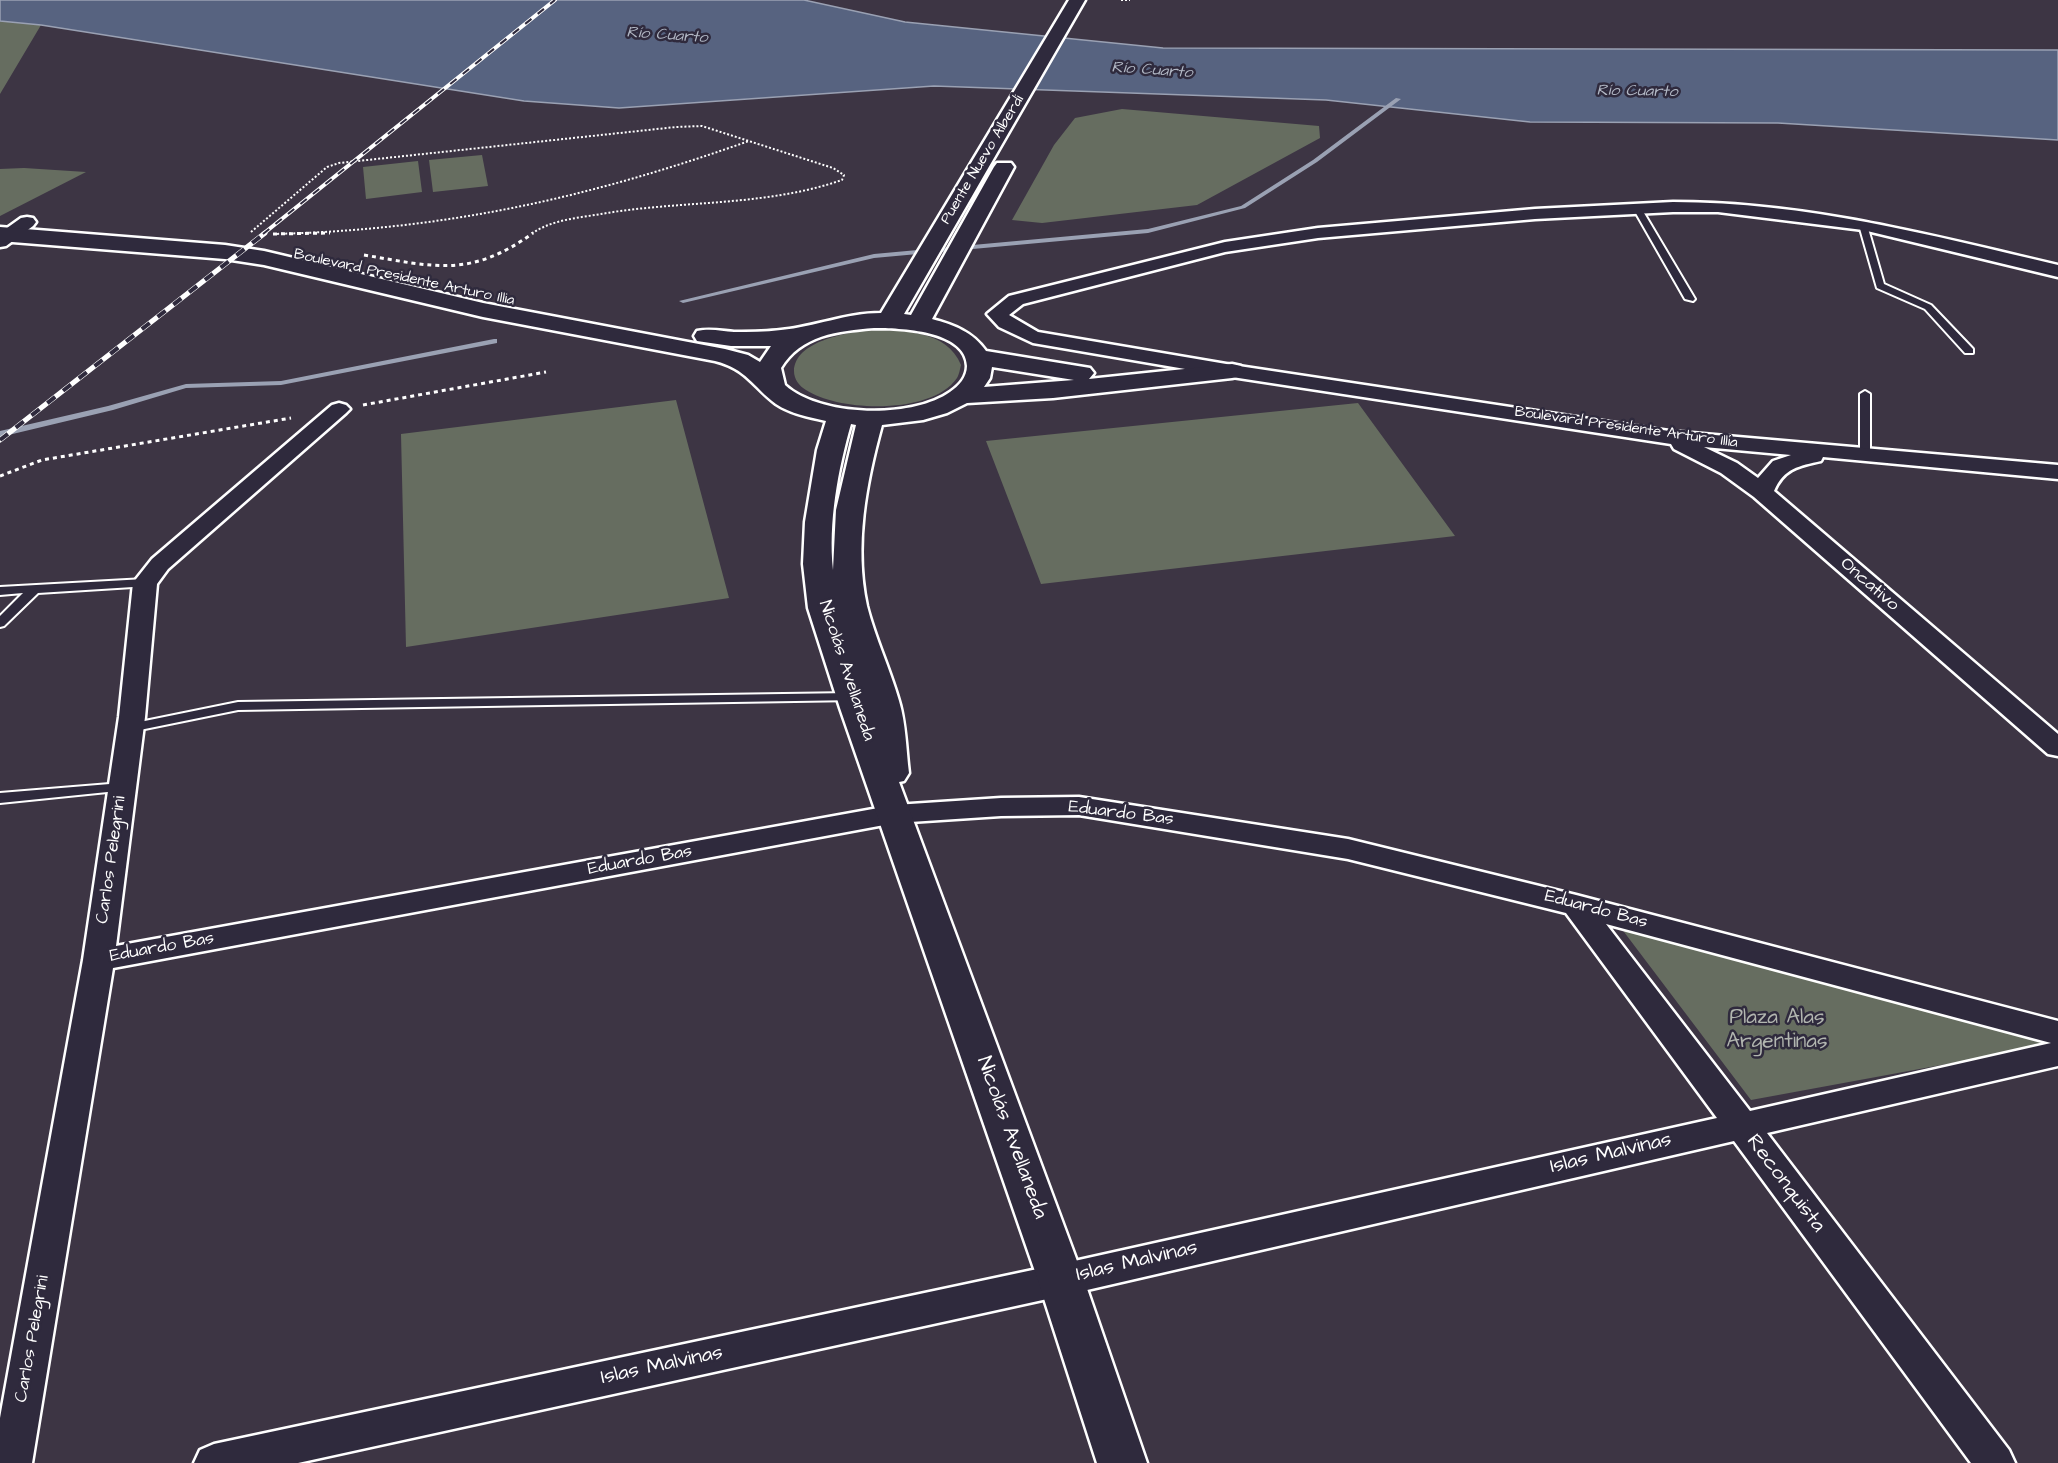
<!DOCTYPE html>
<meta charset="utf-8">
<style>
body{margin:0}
canvas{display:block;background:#3d3544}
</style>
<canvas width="2058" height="1463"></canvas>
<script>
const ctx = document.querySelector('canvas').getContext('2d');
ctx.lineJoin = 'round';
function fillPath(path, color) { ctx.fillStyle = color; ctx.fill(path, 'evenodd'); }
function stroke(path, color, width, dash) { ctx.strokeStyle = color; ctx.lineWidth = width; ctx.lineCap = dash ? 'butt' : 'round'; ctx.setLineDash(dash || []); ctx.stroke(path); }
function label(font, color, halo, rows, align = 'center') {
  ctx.font = font + ' "Architects Daughter",sans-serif'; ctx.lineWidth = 5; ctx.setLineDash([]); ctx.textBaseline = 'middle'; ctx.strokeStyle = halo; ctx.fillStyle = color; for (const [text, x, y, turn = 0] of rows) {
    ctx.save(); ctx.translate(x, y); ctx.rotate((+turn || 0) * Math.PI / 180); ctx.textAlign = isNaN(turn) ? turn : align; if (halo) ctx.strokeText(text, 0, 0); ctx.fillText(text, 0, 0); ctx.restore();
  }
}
const green = new Path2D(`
 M0,21l41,4 -41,69z
 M1122,109l197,17 1,12 -123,67 -155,18 -30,-3 42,-75 21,-27z
 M482,155l6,31 -55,6 -4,-32z
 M418,161l4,31 -56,7 -3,-32z
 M24,168l62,4 -86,44v-47z
 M869,330c33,0 78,0 92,35 -1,4 -2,10 -4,13 -25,37 -118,34 -151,12 -7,-4 -12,-11 -12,-19 1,-30 52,-38 75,-41z
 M676,400l53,198 -323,49 -5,-213z
 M1358,403l97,133 -414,48 -55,-143z
 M1615,920l435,125 -299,55z`);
const water = new Path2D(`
 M0,0h804l101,22 258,26 895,2v90l-280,-17 -248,-1 -204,-22 -392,-14 -315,22 -95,-7 -483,-76 -41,-4z`);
const stream = new Path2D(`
 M1396,98l5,1 -84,63 -72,46 -97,25 -274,25 -191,45 -4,-2 195,-47 274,-25 93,-23 72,-46z
 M494,339h3v4l-216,42 -95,3 -73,22 -113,27v-6l108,-25 78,-22 95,-3z`);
const pathFar1 = new Path2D(`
 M1121,0h9
 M251,232l76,-65 12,-4 337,-36 26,-1 131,42 11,7 -2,5c-78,27 -161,20 -241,34 -24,4 -50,6 -70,20
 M273,234c172,-4 315,-36 476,-93`);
const path = new Path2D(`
 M273,234l57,-1
 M364,255c71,12 107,23 169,-22
 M363,405l183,-33
 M0,476l42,-16 249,-42`);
const lane = new Path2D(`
 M1634,206l7,2 54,91 -2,2 -8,-2 -52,-91z
 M1860,223l7,2 17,59 47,21 42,44v4h-8l-40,-44 -48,-21 -18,-63z
 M1865,391l5,3v61l-5,3 -5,-3v-61z
 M145,579l4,1 2,3 -2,3 -111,7 -34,33 -4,1v-11l23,-23 -23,2v-8z
 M852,693l5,1 2,3 -2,3 -619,10 -108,22 -7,-4 7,-4 108,-22z
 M122,783l5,1 2,3 -2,3 -127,13v-10z`);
const street = new Path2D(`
 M1673,202c133,0 257,33 385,63v12l-195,-47 -145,-18h-45l-138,7 -217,19 -93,14 -202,52 -14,11 29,17 194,33 437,66 389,34v14l-235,-22 -2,4c-22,5 -37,7 -47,30l284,243v22l-10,-2 -294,-257 -33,-24 -47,-24 -3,-5 -439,-67 -199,-34 -34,-16 -12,-13 22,-18 216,-54 93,-14 217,-19zM1704,447l87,8 -18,6 -15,17 -21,-15z
 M27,217l6,1 3,4 -3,4 -27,20 -6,1v-14l21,-15z
 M339,403l7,2 4,4 -4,4 -178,156 -11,15 -12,133 -29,229 779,-141 106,-7 78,-1 269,42 228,56 482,126v45l-291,67 242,317 6,13h-44l-237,-322 -673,155 -763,167h-104l6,-13 14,-6 847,-180 656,-146 -151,-205 -218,-54 -269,-44 -78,1 -106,7 -782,145 -81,495h-32v-45l83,-458 36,-243 14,-134 19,-24 180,-154zM1606,924l445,119 -301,68z`);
const secondary = new Path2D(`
 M1069,0h16l-181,314 7,1 83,-148 3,-4h14l3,4 -82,152c22,6 41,13 54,32l104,17 4,5 -5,6 143,-15 9,2 3,5 -3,5 -9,2 -179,20 -86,5 -20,10 -24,7 -41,5c-16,58 -28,121 -15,181 8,32 23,63 32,95 7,23 7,48 10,72l-5,8 -5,1 185,498 63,183h-50l-59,-183 -198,-572 -32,-100 -5,-44 2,-42 12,-72 9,-29c-17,-4 -35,-7 -50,-17 -23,-17 -29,-35 -61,-43l-232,-44 -219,-52 -39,-6 -225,-18v-14l225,18 39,6 219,52 242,46 23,6 12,7 11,-16h-40l-34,-5 -3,-5 3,-5c13,-3 25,0 37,1 16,0 31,0 47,-2 34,-3 65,-17 100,-17zM874,328c25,0 92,2 93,38 0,11 -8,20 -17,26 -38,27 -130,25 -165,-7l-4,-17c20,-33 57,-37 93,-40zM992,367l82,13 -90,7 6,-9zM851,424l5,1 -20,85 -3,60c-5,-47 5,-101 18,-146z`);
const railFar1 = new Path2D(`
 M263,234l292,-234`);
const rail = new Path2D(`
 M0,440l265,-207`);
const farStreetnames = [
 ["Puente Nuevo Alberdi",983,160,-59],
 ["Boulevard Presidente Arturo Illia",404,278,12],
 ["Boulevard Presidente Arturo Illia",1626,428,8]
];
const farWaternames = [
 ["Río Cuarto",667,36,4],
 ["Río Cuarto",1152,71,4],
 ["Río Cuarto",1637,92,1]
];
const streetNames = [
 ["Oncativo",1869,585,41],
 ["Nicolás Avellaneda",846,671,72],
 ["Eduardo Bas",1121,814,7],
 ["Carlos Pelegrini",112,860,-82],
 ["Eduardo Bas",640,861,-10],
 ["Eduardo Bas",1596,910,15],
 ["Eduardo Bas",162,948,-10],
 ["Carlos Pelegrini",33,1339,-80]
];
const nearParknames = [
 ["Plaza Alas",1777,1019],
 ["Argentinas",1777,1043]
];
const nearStreetnames = [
 ["Nicolás Avellaneda",1011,1138,70],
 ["Islas Malvinas",1611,1154,-13],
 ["Reconquista",1785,1184,53],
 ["Islas Malvinas",1137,1262,-13],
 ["Islas Malvinas",662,1366,-12]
];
fillPath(green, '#666d60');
fillPath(water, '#576380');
stroke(water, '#9aa1b3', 1.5);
fillPath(stream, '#9aa1b3');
stroke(lane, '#fff', 4);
stroke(street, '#fff', 5);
stroke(secondary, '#fff', 5);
stroke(pathFar1, '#fff', 2, [2, 2]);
stroke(path, '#fff', 3, [4, 4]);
fillPath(lane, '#2f2a3d');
fillPath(street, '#2f2a3d');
fillPath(secondary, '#2f2a3d');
stroke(railFar1, '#fff', 4);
stroke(rail, '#fff', 5);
stroke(railFar1, '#2f2a3d', 2, [8]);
stroke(rail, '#2f2a3d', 4, [10]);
label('15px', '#fff', '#2f2a3d', farStreetnames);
label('italic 16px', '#b3b9c6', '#2f2a3d', farWaternames);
label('18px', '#fff', '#2f2a3d', streetNames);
label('21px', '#b2b6b0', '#2f2a3d', nearParknames);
label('21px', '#fff', '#2f2a3d', nearStreetnames);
</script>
